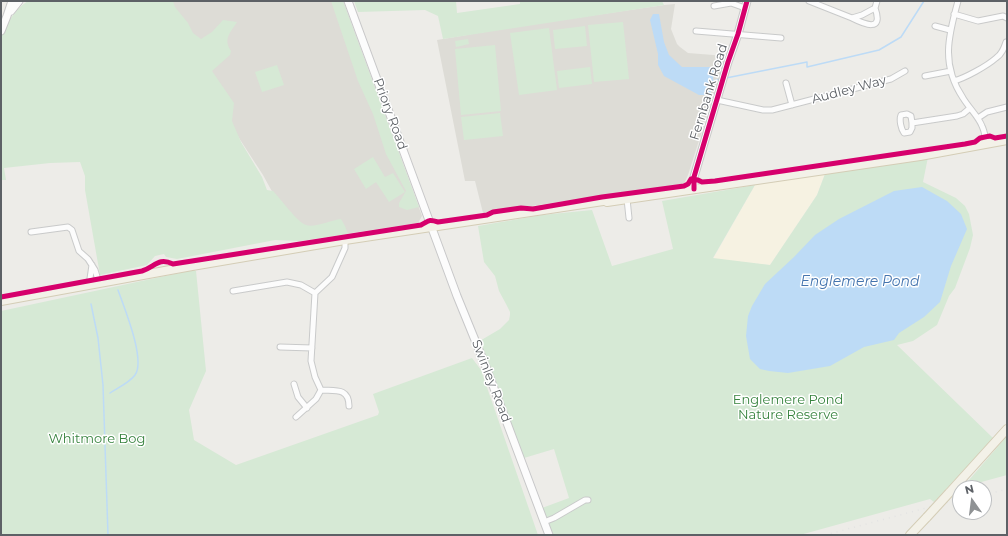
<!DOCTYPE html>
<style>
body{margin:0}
#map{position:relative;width:1008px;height:536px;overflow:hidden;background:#edece8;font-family:Montserrat,sans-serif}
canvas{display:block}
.frame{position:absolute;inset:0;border:2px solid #5d6166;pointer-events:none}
.north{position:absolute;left:952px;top:480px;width:40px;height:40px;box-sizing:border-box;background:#fff;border:1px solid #bec0c2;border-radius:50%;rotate:346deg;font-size:11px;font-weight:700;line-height:16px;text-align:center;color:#5d6166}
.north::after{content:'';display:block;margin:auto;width:14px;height:18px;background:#8f9294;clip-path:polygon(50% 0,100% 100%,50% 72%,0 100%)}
</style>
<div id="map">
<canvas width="1008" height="536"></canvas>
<div class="frame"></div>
<div class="north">N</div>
</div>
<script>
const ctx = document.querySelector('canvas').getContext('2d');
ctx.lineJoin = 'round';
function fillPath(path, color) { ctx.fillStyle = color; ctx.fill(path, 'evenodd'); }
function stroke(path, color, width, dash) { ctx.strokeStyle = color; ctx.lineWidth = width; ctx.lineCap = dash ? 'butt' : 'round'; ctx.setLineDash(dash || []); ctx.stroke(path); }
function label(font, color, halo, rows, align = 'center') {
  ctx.font = font + ' Montserrat,sans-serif'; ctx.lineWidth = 3; ctx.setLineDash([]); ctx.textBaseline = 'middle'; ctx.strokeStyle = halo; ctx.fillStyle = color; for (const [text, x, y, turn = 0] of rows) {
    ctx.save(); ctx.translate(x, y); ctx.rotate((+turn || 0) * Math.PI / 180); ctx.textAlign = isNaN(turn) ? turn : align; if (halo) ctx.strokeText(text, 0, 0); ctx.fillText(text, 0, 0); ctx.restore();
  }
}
const commercial = new Path2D(`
 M825,174l-8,21 -47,70 -57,-6 42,-74z`);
const education = new Path2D(`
 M150,1h193l79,215 -4,7 -119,18 -36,-66z
 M675,4l-4,25 6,15 3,3 8,6 38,3 -38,119 -4,9 -201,29 -8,-32h-10l-28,-141 83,-14 144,-21z`);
const green = new Path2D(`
 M28,1h145l2,6 13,16 5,10 8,6 11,-7 11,-12 14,2c-7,11 -14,17 -6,29l-1,4 -18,16 22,32 -2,18 9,21 21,35 5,13 6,1c7,7 25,32 33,34 9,3 25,-5 35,-6l4,7 3,8 -49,7 -24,-1 -98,19 -11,-2 -2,-3 -9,2 -8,9 -47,10 -15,-85v-14l-5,-14 -30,1 -46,5 2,12h-5v-143c6,-14 14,-28 27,-36z
 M331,1h12l76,206 -12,3 -8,-3v-4l7,-12 -20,-37 -13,-40 -15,-33z
 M354,1h102l1,12 63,-9v-3h142l2,4 -221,34 -5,-23 -13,-6 -67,2z
 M623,22l6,57 -35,3 -6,-57z
 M585,26l2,20 -32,3 -2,-19z
 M549,28l8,62 -38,5 -9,-62z
 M468,39l1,5 -13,3 -1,-6z
 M495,45l6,66 -40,4 -6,-66z
 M277,65l7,20 -22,7 -7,-20z
 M590,67l2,17 -33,4 -2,-17z
 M500,113l3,23 -39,4 -3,-23z
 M373,157l12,20 8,-4 12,19 -16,10 -13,-20 -10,7 -12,-20z
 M928,157l-5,25 33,16 9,8 4,8 4,21 -3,13 -15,40 -6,8 -12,29 -24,16 -16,4 95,92 2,1 -60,64 -4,-3 -130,36h-247l-11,-27 27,-10 -15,-49 -30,9 -30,-80 -16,-36 22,-13 9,-9 1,-5v-3l-4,-8 -7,-13 -4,-15 -11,-14 -6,-36 64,-11 50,-5 20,56 61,-17 -11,-48 93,-16 -42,73 57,7 47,-70 8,-21z
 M193,270l3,1 10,100 -17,39 5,30 42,25 142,-50 1,-3 -6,-18 99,-36 9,12 57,165h-537v-224z
 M1007,436v39l-44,12z`);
const water = new Path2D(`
 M653,14h6l5,28 5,13 13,12h32l-1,14 -3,14h-11l-35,-19 -6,-11v-11l-8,-34z
 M922,187l25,14 14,13 6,15 -16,37 -11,36 -16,15 -25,16 -5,7 -30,7 -34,19 -42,7 -19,-2 -9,-2 -10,-10 -4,-23 2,-20 4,-10 13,-22 29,-27 21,-22 24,-16 55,-28z`);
const stream = new Path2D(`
 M726,78l81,-16v5l72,-17 22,-13 23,-36
 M713,81l7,-2
 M91,304l7,34 5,47 5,150
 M110,393c9,-6 19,-10 25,-18 11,-15 -11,-68 -17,-85`);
const street = new Path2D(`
 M809,1l43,17 10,-3 13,-7 2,-7
 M958,1c-10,36 -17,64 5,97 6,10 15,18 19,28 3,6 3,12 5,18
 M714,6l17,-3 14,5
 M954,14l24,7 25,-5 4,2
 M852,18c12,6 32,15 23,-10
 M935,26l15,4
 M696,31l85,7
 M925,76l26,-5
 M954,81c11,-3 33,-15 42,-23 6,-4 8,-10 10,-16
 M786,83l6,22
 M717,100l46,10h9l119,-31 14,-8
 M978,118l9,-6 20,-5
 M912,123v5l-2,4 -6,1c-3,-4 -5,-13 -3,-18l6,-1 4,2 1,7 45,-7 6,-2 7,-6
 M627,199l2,19
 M31,232l37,-5 4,3 7,21 9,8 7,11 4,13
 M89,285l3,-20
 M233,291l54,-9 14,3 14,8
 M280,347l32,1
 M294,384l4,13 9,11
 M321,390l-6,-13 -4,-16 4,-68 17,-16 13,-29v-8
 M321,390c13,1 28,-3 28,16
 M296,417l20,-18 5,-9
 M544,522l10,-4 31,-18h3`);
const secondary = new Path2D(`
 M348,1l109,295 29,71 63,168
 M11,11l8,-10
 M1,31l6,-15 5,-15
 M694,189v-12l34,-115 10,-28 9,-33`);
const primary = new Path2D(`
 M607,202l313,-46 87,-16
 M1,301l191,-35 153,-26 258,-39h8
 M949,493l58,-64
 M910,535l17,-18`);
const rail = new Path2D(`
 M984,495l23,-6
 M825,535l135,-36`);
const primaryBridge = new Path2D(`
 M927,517l22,-24`);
const cycleway = new Path2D(`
 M694,189v-12l34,-115 10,-28 9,-33
 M1,297l141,-26c13,-4 16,-14 31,-7l248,-39c8,-4 7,-6 17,-3l49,-7 6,-3 28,-4 12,1 69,-12 82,-11 4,-2 3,-5 7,1 4,2 13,-1 250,-37 10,-2 5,-4 10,-2 5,2 12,-2`);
const streetNames = [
 ["Audley Way",849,90,-15],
 ["Fernbank Road",709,92,-73],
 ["Priory Road",390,114,70],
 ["Swinley Road",491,381,69]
];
const parkNames = [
 ["Englemere Pond",788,400],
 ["Nature Reserve",788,415],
 ["Whitmore Bog",97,439]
];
const waterNames = [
 ["Englemere Pond",860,282]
];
fillPath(commercial, '#f6f2e2');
fillPath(education, '#dddcd6');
fillPath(green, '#d6e9d5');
fillPath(water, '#bddbf6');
stroke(stream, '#bddbf6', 1.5);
stroke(street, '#c9caca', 7);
stroke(secondary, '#c8c8c9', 9);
stroke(primary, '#d4cdb6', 10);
stroke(street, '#fcfcfc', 5);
stroke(secondary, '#fcfcfc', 7);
stroke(primary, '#f3f1e8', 8);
stroke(rail, '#e3e3e3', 1.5, [1, 5]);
stroke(primaryBridge, '#d4cdb6', 10, []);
stroke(primaryBridge, '#f3f1e8', 8);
stroke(cycleway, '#d6006c', 5);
label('13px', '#5d6166', '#fff', streetNames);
label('13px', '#37833e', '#fff', parkNames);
label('italic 14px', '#4474ae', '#fff', waterNames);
</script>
